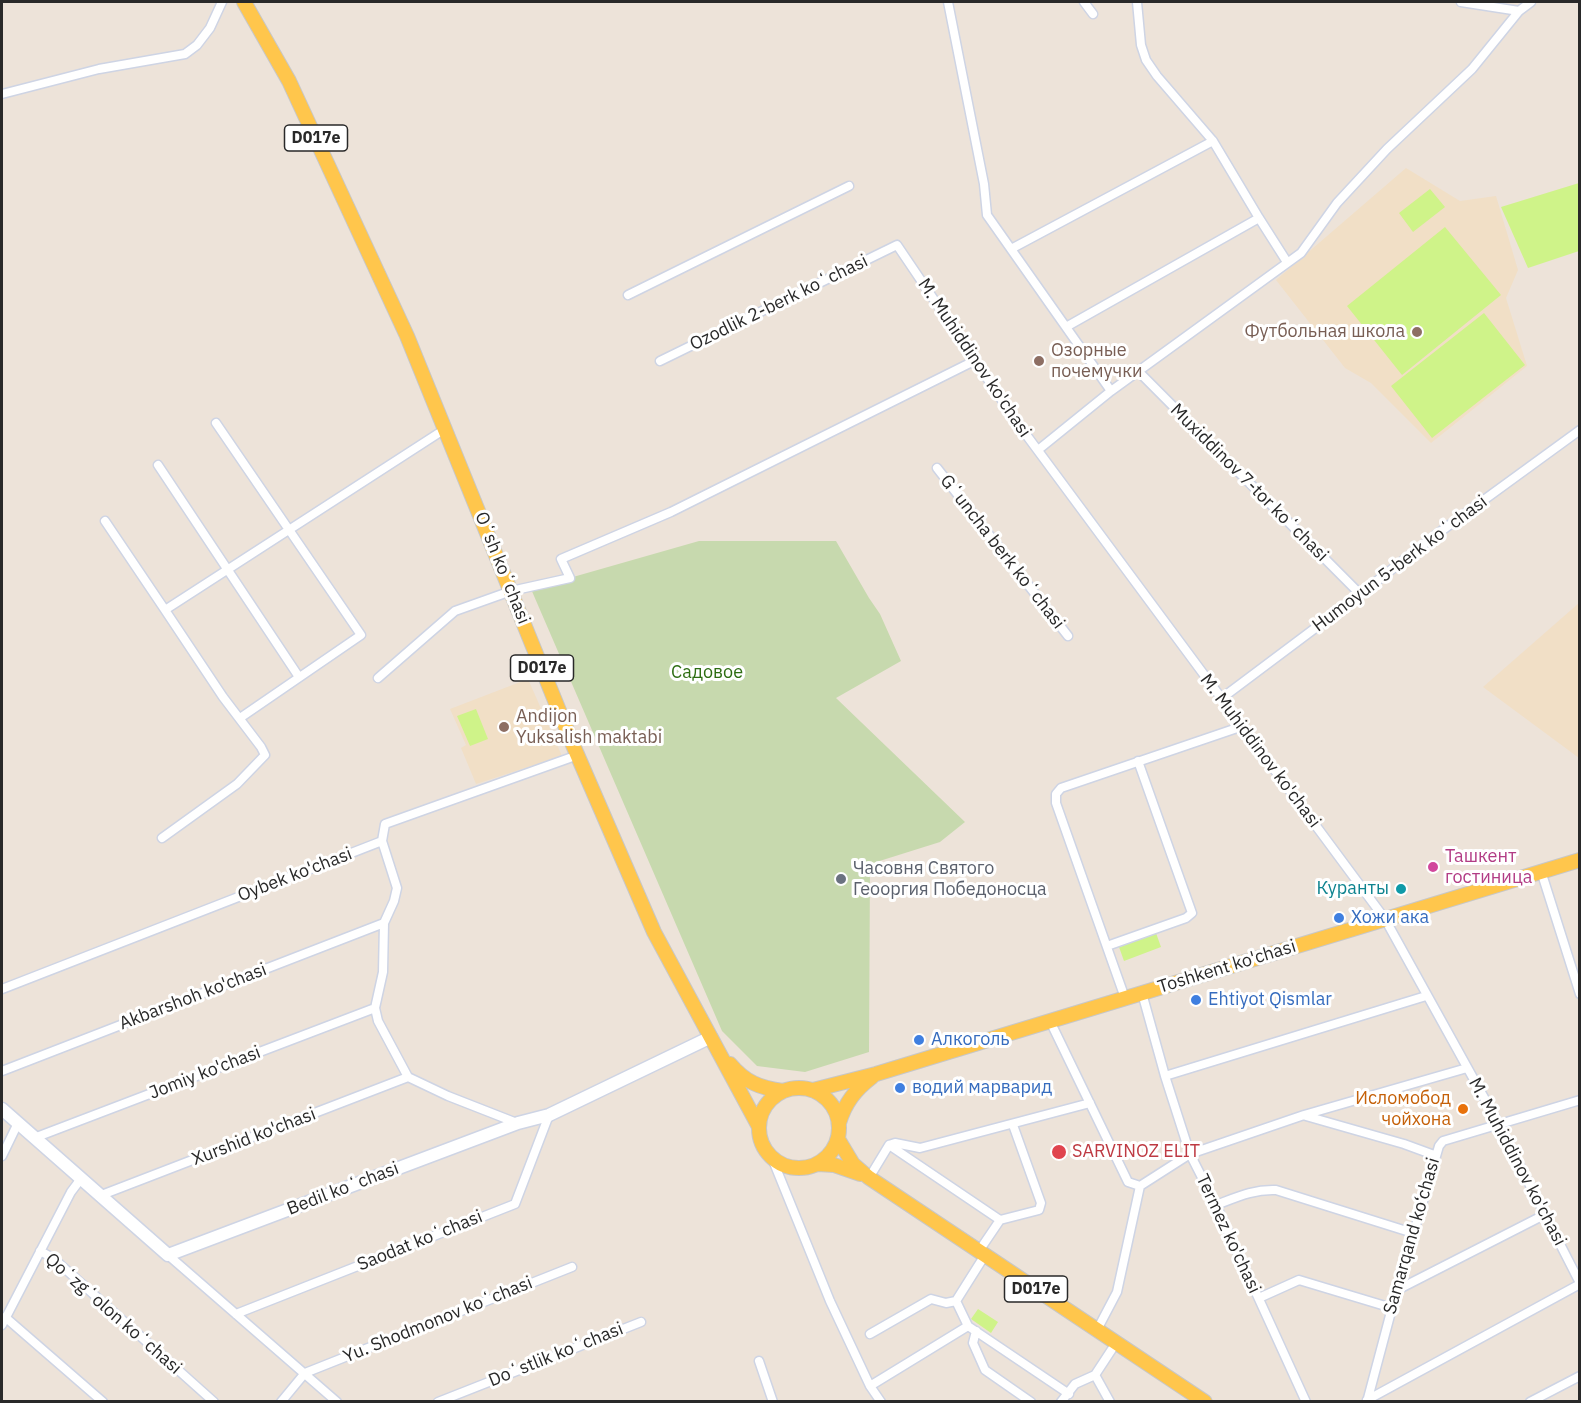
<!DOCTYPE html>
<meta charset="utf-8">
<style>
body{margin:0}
#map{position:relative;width:1581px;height:1403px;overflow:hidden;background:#ede3d9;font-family:"IBM Plex Sans",sans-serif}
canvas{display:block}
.frame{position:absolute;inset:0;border:3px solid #292929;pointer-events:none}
</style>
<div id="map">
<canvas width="1581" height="1403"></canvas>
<div class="frame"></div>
</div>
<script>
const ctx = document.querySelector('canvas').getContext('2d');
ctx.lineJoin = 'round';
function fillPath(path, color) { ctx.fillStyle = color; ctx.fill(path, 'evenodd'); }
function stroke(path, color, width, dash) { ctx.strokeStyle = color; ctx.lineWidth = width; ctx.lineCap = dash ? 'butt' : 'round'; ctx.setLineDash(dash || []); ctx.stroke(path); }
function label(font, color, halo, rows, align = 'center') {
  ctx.font = font + ' "IBM Plex Sans",sans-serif'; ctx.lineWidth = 6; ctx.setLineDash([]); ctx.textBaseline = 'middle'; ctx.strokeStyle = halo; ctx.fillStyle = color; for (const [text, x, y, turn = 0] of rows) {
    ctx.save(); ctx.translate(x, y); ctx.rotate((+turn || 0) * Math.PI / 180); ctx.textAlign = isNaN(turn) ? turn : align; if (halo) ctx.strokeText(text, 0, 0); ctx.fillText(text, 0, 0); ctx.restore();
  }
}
const education = new Path2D(`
 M1406,168l54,33 36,-5 22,74 -12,28 21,68 -96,77 -60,-60 -26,-15 -69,-88z
 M1579,603v155l-96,-71z
 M528,679l34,77 -86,28 -15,-36 5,-3 -16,-36z`);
const cemetery = new Path2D(`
 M699,541h137l33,57 11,16 21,47 -65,37 129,124 -25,20 -70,22 -1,188 -64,20 -48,-6 -35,-35 -191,-442z`);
const pitch = new Path2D(`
 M1579,183v68l-51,17 -27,-61z
 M1430,189l15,18 -32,25 -14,-19z
 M1445,227l56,68 -99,80 -55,-69z
 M1484,313l41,52 -93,73 -41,-52z
 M476,709l12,30 -18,7 -13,-30z
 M1156,933l5,14 -37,14 -5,-14z
 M978,1309l20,13 -7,11 -20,-14z`);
const street = new Path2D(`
 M948,2l36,182 3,31 124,176
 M1084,2l9,12
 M1137,2l4,43 5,15 11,16 56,65 46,77 28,44
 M1461,2l58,9
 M2,94l97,-25 86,-15 12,-9 13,-17 12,-26
 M1011,249l202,-108
 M628,295l221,-109
 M1066,327l193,-109
 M660,361l237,-116 119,176 369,498 113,204 82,160
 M1139,372l221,222
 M216,423l145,212 -121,83
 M1038,450l73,-59 190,-138 36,-50 50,-54 85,-80 47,-58 12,-9
 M158,465l141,212
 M937,468l131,168
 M105,521l60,89
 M378,678l77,-67 56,-20 59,-13 -9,-19 110,-47 303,-151
 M1222,698l128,-96 83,-65 147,-107
 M162,838l75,-54 28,-29 -4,-8 -38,-50 -58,-87 280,-181
 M382,841l15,47 -3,13 -10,22 -1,49 -8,36 3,13 30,56 40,19 69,27
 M1541,871l39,123
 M1107,946l79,-28 6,-5 -54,-152
 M2,989l380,-148 3,-17 193,-69
 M1142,993l23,83 25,78 26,51 90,197
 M1125,998l-69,-195v-9l5,-6 182,-62
 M1050,1021l78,161 12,4 50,-32 114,-39 163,-47
 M2,1071l382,-148
 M1165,1076l261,-80
 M1306,1116l98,28 30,11
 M34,1138l341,-130
 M889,1145l111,75
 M2,1156l16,-33
 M772,1158l58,143 40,85 11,16
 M869,1178l20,-33 6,-2 25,5 170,-45
 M99,1196l309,-119
 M1216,1205c21,-8 38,-16 60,-15l137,43
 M40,1251l13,7 161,144
 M979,1251l21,-31 39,-10 2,-7 -28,-78
 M168,1255l169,147
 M985,1255l-29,46 12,25 101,68
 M1397,1290l147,-75
 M1259,1298l40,-18 93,28
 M236,1314l279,-110 34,-89
 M5,1317l98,85
 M2,1325l69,-133 9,-12
 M1097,1330l20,-38 23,-106
 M976,1331l-3,12 12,27 46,32
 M870,1334l61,-35 15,4 10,-2
 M759,1361l14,41
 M1095,1375l15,27
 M870,1386l98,-60
 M1367,1400l213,-116
 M281,1402l24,-29 267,-106
 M438,1402l203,-80
 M1061,1402l14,-18 20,-9 21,-32
 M1367,1402l25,-94 47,-162 4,-5 137,-41
 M1530,1402l50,-26`);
const secondary = new Path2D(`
 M2,1109l166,146 350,-132 31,-8 162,-78`);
const primary = new Path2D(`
 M244,2l45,79 118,255 166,409 81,187 104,193
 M730,1064c15,18 30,24 53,27
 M759 1128a40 40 0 1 1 80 0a40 40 0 1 1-80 0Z
 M813,1090l63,-16 704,-214
 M839,1123c6,-20 16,-33 33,-46
 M838,1139l15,25 15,13 337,225
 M818,1164l16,1 26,9`);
const markers = [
 [1417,332,6,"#8d6e63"],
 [1039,361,6,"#8d6e63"],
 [504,727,6,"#8d6e63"],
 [1433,867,6,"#d1479c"],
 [841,879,6,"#6b7280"],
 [1401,889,6,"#0f9aa8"],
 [1339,918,6,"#3f7fe0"],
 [1196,1000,6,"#3f7fe0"],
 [919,1040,6,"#3f7fe0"],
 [900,1088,6,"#3f7fe0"],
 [1463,1109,6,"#e8710a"],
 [1059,1152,8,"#e0444e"]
];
const shields = [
 [316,138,63],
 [542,668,63],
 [1036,1289,63]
];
const shieldNames = [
 ["D017e",316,138],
 ["D017e",542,668],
 ["D017e",1036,1289]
];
const streetNames = [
 ["Ozodlik 2-berk koʻchasi",779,303,-26],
 ["M. Muhiddinov ko'chasi",974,358,56],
 ["Muxiddinov 7-tor koʻchasi",1249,483,45],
 ["Gʻuncha berk koʻchasi",1002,552,52],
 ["Humoyun 5-berk koʻchasi",1400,564,-37],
 ["Oʻsh koʻchasi",502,568,68],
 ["M. Muhiddinov ko'chasi",1260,751,53],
 ["Oybek ko'chasi",295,875,-21],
 ["Toshkent ko'chasi",1227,967,-17],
 ["Akbarshoh ko'chasi",193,997,-21],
 ["Jomiy ko'chasi",205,1073,-21],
 ["Xurshid ko'chasi",254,1137,-21],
 ["M. Muhiddinov ko'chasi",1517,1162,62],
 ["Bedil koʻchasi",343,1189,-21],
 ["Termez ko'chasi",1228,1234,65],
 ["Samarqand ko‘chasi",1412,1236,-74],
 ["Saodat koʻchasi",420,1241,-22],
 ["Qoʻzgʻolon koʻchasi",113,1314,41],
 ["Yu. Shodmonov koʻchasi",438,1320,-22],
 ["Doʻstlik koʻchasi",556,1355,-22]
];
const educationNames = [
 ["Футбольная школа",1405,332,"right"],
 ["Озорные",1051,351],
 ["почемучки",1051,372],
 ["Andijon",516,717],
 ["Yuksalish maktabi",516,738]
];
const parkNames = [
 ["Садовое",707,673]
];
const hotelNames = [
 ["Ташкент",1445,857],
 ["гостиница",1445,878]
];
const worshipNames = [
 ["Часовня Святого",853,869],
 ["Геооргия Победоносца",853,890]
];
const cultureNames = [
 ["Куранты",1389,889]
];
const shopNames = [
 ["Хожи ака",1351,918],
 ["Ehtiyot Qismlar",1208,1000],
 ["Алкоголь",931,1040],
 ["водий марварид",912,1088]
];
const foodNames = [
 ["Исломобод",1451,1099],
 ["чойхона",1451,1120]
];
const healthNames = [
 ["SARVINOZ ELIT",1072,1152]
];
fillPath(education, '#f1dfc6');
fillPath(cemetery, '#c7d9ae');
fillPath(pitch, '#cff389');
stroke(street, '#ced4e4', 11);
stroke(secondary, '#ced4e4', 15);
stroke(primary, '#c7c7c7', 16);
stroke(street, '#fff', 8);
stroke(secondary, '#fff', 12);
stroke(primary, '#ffc64c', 14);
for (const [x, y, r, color] of markers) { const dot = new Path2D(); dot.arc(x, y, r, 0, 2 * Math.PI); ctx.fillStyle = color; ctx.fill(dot); stroke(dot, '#fff', 2); }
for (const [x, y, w] of shields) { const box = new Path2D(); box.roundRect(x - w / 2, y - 13, w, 26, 4.5); ctx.fillStyle = '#fff'; ctx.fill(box); stroke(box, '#292929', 1.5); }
label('bold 16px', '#292929', null, shieldNames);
label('18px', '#292929', '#fff', streetNames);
label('18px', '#785e54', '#fff', educationNames, 'left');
label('18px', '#2d6d12', '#fff', parkNames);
label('18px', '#b23c85', '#fff', hotelNames, 'left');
label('18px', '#5b616d', '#fff', worshipNames, 'left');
label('18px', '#0d838f', '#fff', cultureNames, 'right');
label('18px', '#366cbe', '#fff', shopNames, 'left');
label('18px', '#c56008', '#fff', foodNames, 'right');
label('18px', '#be3a42', '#fff', healthNames, 'left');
</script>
